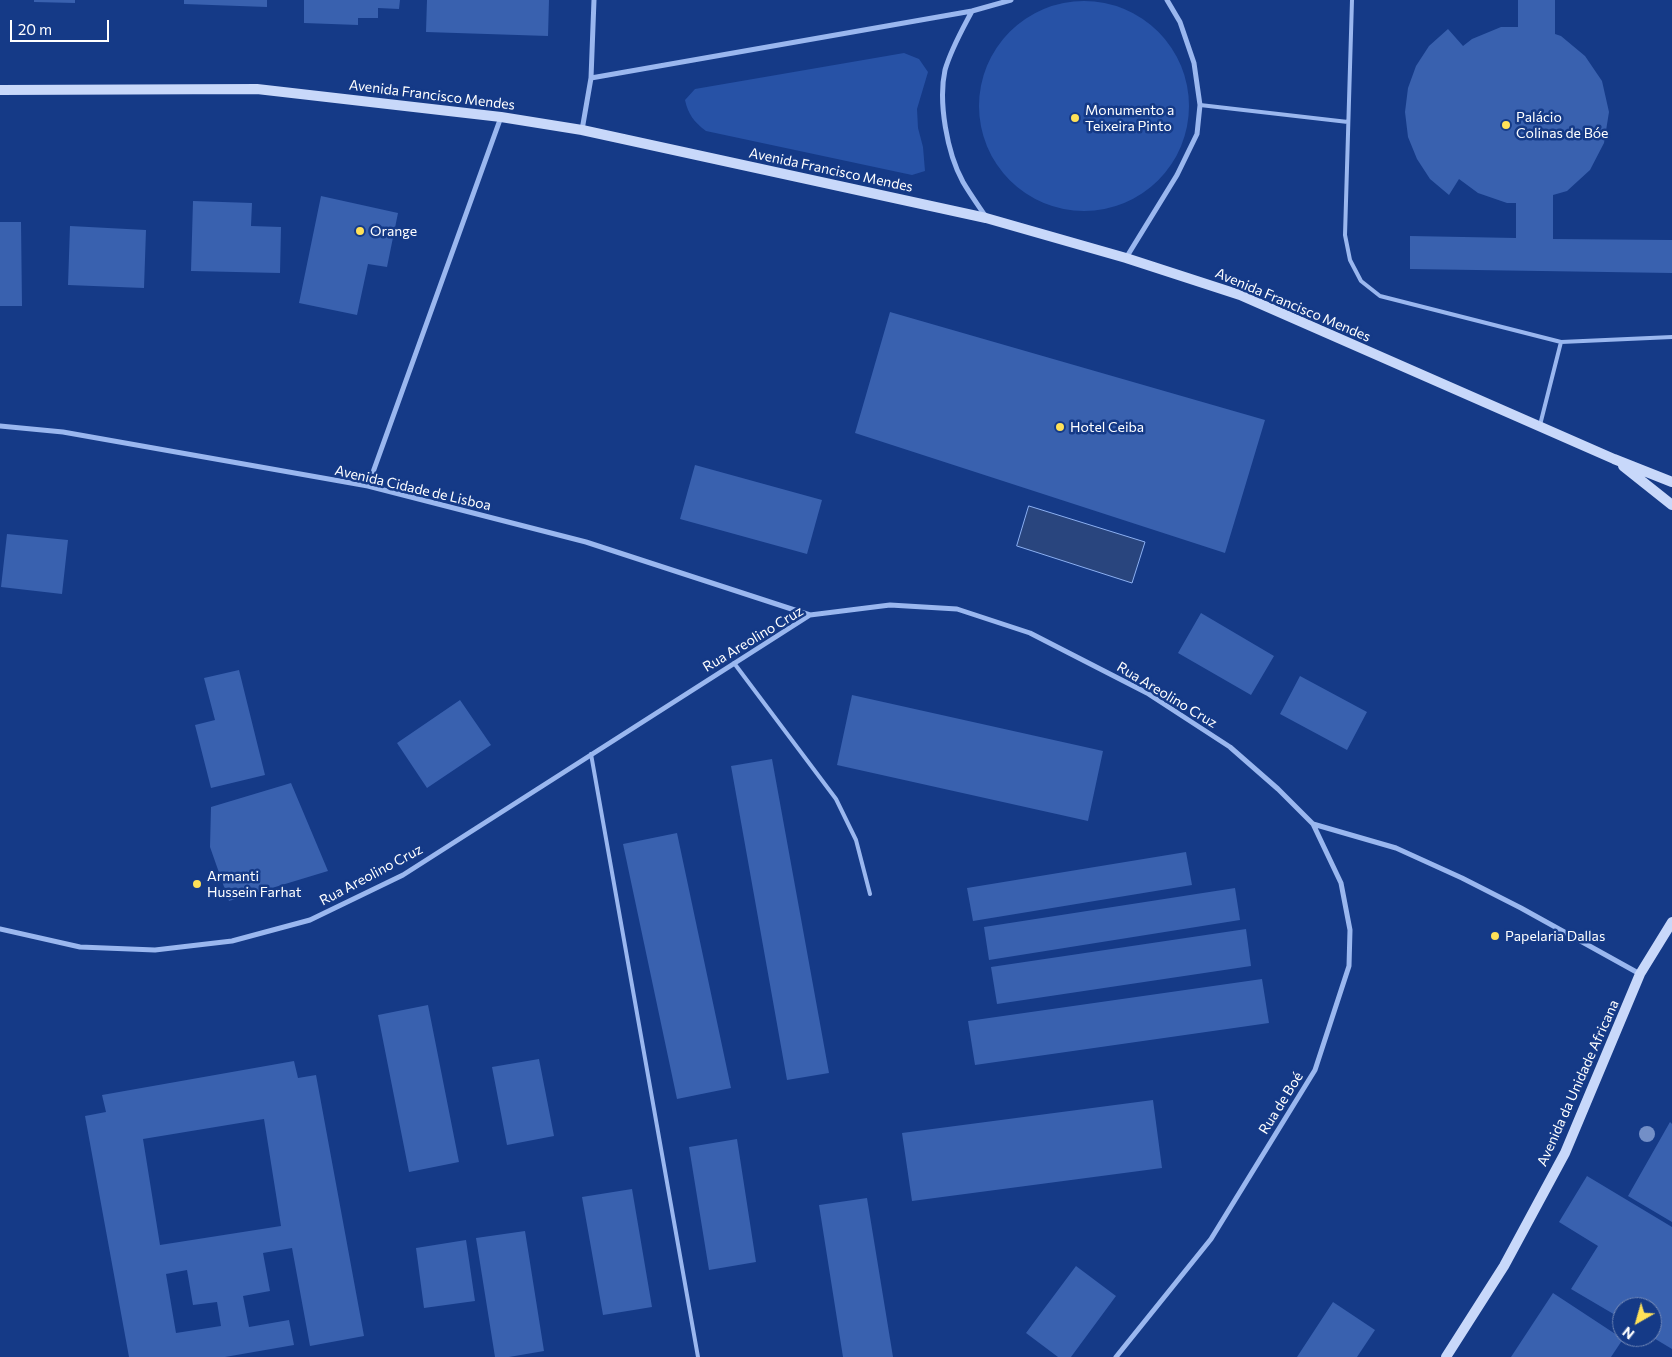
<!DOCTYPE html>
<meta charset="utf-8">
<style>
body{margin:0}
#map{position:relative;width:1672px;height:1357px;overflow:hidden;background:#153a87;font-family:Commissioner,sans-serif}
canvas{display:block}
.north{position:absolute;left:1612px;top:1297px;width:50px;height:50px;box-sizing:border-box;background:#153a87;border:1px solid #7389b7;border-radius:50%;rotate:218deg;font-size:14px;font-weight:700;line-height:20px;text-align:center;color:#fff}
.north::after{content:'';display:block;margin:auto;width:18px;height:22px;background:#ffe158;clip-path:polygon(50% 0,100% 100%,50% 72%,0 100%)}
.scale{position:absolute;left:10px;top:20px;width:99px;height:22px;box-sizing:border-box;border:2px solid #fff;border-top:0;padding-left:6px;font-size:15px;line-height:18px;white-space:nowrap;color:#fff;-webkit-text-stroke:4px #153a87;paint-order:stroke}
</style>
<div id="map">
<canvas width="1672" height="1357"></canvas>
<div class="north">N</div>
<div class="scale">20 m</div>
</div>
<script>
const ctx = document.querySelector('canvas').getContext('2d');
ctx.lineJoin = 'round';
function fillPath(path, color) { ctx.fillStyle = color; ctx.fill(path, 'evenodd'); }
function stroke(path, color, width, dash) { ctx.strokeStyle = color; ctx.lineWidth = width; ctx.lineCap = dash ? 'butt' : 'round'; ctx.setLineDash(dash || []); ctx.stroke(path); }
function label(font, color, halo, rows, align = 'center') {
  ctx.font = font + ' Commissioner,sans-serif'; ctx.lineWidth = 5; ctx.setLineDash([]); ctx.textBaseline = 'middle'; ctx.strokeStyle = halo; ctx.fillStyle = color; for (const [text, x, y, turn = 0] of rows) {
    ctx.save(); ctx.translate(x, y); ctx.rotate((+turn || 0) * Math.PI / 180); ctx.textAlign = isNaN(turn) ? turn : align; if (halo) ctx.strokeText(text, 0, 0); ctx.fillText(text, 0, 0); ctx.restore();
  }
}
const green = new Path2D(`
 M979 106a105 105 0 1 1 210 0a105 105 0 1 1-210 0Z
 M904,53l15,6 9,13 -11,37 1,19 5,19 2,24 -13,4 -206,-44c-12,-9 -18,-17 -21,-31l10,-11z`);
const water = new Path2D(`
 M1029,506l116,36 -13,41 -115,-37z`);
const building = new Path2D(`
 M34,0h41v3l-41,-1z
 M184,0h83v7l-83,-3z
 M304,0h96l-1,9 -21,-1v10h-20v7l-54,-2z
 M427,0h122l-1,36 -122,-4z
 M1518,0h37v34l6,2 24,20 17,25 7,31 -5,31 -14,27 -23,21 -14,4v44l119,1v33l-262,-4v-33l106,2v-35h-9l-29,-10 -19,-14 -10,16 -19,-16 -13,-20 -9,-22 -3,-25 3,-24 8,-22 13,-20 19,-17 15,17 9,-7 29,-12h17z
 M321,196l77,17 -11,54 -19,-3 -11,51 -58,-12z
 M193,201l59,2 -1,23 30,1 -1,46 -89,-2z
 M0,222h21l1,84h-22z
 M70,226l76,4 -2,58 -76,-3z
 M890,312l375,108 -40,133 -370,-120z
 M695,465l127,35 -15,54 -127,-35z
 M7,534l61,6 -6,54 -61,-7z
 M1201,613l73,43 -23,39 -73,-42z
 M239,670l26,105 -54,13 -16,-63 20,-5 -11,-42z
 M1300,676l67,36 -20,38 -67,-36z
 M852,695l251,56 -15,70 -251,-56z
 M460,700l31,45 -64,43 -30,-45z
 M772,759l57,314 -42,7 -56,-314z
 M291,783l37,88 -99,30 -19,-54 1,-40z
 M677,833l54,255 -54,11 -54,-255z
 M1186,852l6,33 -219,36 -6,-33z
 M1235,888l5,32 -251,40 -5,-33z
 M1246,929l5,37 -254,38 -6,-37z
 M1262,979l7,44 -294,42 -7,-44z
 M428,1005l31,157 -50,10 -31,-157z
 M539,1059l15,77 -47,9 -15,-78z
 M294,1061l4,17 18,-3 48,261 -54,10 -18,-98 -29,5 7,38 -27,5 6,31 40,-7 5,25 -69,12h-96l-44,-241 21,-4 -4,-17zM264,1119l17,107 -121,19 -17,-106zM187,1270l6,35 24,-3 4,24 -45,7 -10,-59z
 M1153,1100l9,68 -250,33 -10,-68z
 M1670,1122l2,2v98l-44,-26z
 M737,1139l19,123 -47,8 -20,-123z
 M1587,1176l85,51v122l-20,-12v-30h-30v12l-51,-30 27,-43 -39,-24z
 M632,1189l20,118 -49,8 -21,-118z
 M867,1198l26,159h-50l-24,-152z
 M525,1231l19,120 -35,6h-14l-19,-119z
 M466,1240l9,61 -51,7 -8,-60z
 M1076,1266l40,30 -45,61h-13l-32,-24z
 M1553,1293l70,46 -12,18h-100z
 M1333,1302l42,28 -18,27h-60z`);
const lane = new Path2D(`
 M1352,0l-7,235 5,25 11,21 19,15 181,46 111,-5
 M1200,105l148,17
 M1540,425l21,-83
 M734,663l102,136 20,41 14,54
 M591,754l107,603`);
const street = new Path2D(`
 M972,11c-10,19 -21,38 -27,59 -7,32 2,83 18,112 7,12 15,23 23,35
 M591,78l381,-67 39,-11
 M582,130l9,-52 3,-78
 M1126,258l51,-83 20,-41 3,-29 -6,-42 -14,-41 -13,-22
 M0,426l63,6 305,54 218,56 224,73
 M368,486l133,-369
 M0,929l80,18 75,3 77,-9 78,-21 93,-45 407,-260 80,-10 67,4 73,24 117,60 83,54 48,42 35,35 83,24 66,30 59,30 119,66
 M1116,1357l95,-118 104,-169 34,-104 1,-36 -9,-47 -28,-59`);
const secondary = new Path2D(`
 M0,90l257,-1 244,28 81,13 404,88 140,40 114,37 374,164 58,23
 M1623,466l49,39
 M1446,1357l58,-91 61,-113 75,-179 32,-52`);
const trees = [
 [1647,1134]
];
const markers = [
 [1075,118,5,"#ffe158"],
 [1506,125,5,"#ffe158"],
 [360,231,5,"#ffe158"],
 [1060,427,5,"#ffe158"],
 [197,884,5,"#ffe158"],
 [1495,936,5,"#ffe158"]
];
const streetNames = [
 ["Avenida Francisco Mendes",432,95,7],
 ["Avenida Francisco Mendes",831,170,12],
 ["Avenida Francisco Mendes",1293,305,23],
 ["Avenida Cidade de Lisboa",413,488,13],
 ["Rua Areolino Cruz",753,639,-31],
 ["Rua Areolino Cruz",1167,695,31],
 ["Rua Areolino Cruz",371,875,-28],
 ["Avenida da Unidade Africana",1578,1083,-66],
 ["Rua de Boé",1281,1103,-58]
];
const poiNames = [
 ["Monumento a",1085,110],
 ["Teixeira Pinto",1085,126],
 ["Palácio",1516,117],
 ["Colinas de Bóe",1516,133],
 ["Orange",370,231],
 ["Hotel Ceiba",1070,427],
 ["Armanti",207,876],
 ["Hussein Farhat",207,892],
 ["Papelaria Dallas",1505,936]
];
fillPath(green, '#2752a6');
fillPath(water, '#29457e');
stroke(water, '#8cb0f2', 1);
fillPath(building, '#3961af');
stroke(lane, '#9ab7ef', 4);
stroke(street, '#9ab7ef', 5);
stroke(secondary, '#c8d8fa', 10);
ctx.fillStyle = '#738fc7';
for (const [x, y] of trees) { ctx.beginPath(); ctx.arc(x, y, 8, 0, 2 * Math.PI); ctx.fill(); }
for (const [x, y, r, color] of markers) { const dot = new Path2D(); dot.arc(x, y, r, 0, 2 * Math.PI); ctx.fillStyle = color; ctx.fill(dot); stroke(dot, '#153a87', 2); }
label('14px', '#fff', '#153a87', streetNames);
label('14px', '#fff', '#153a87', poiNames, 'left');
</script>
